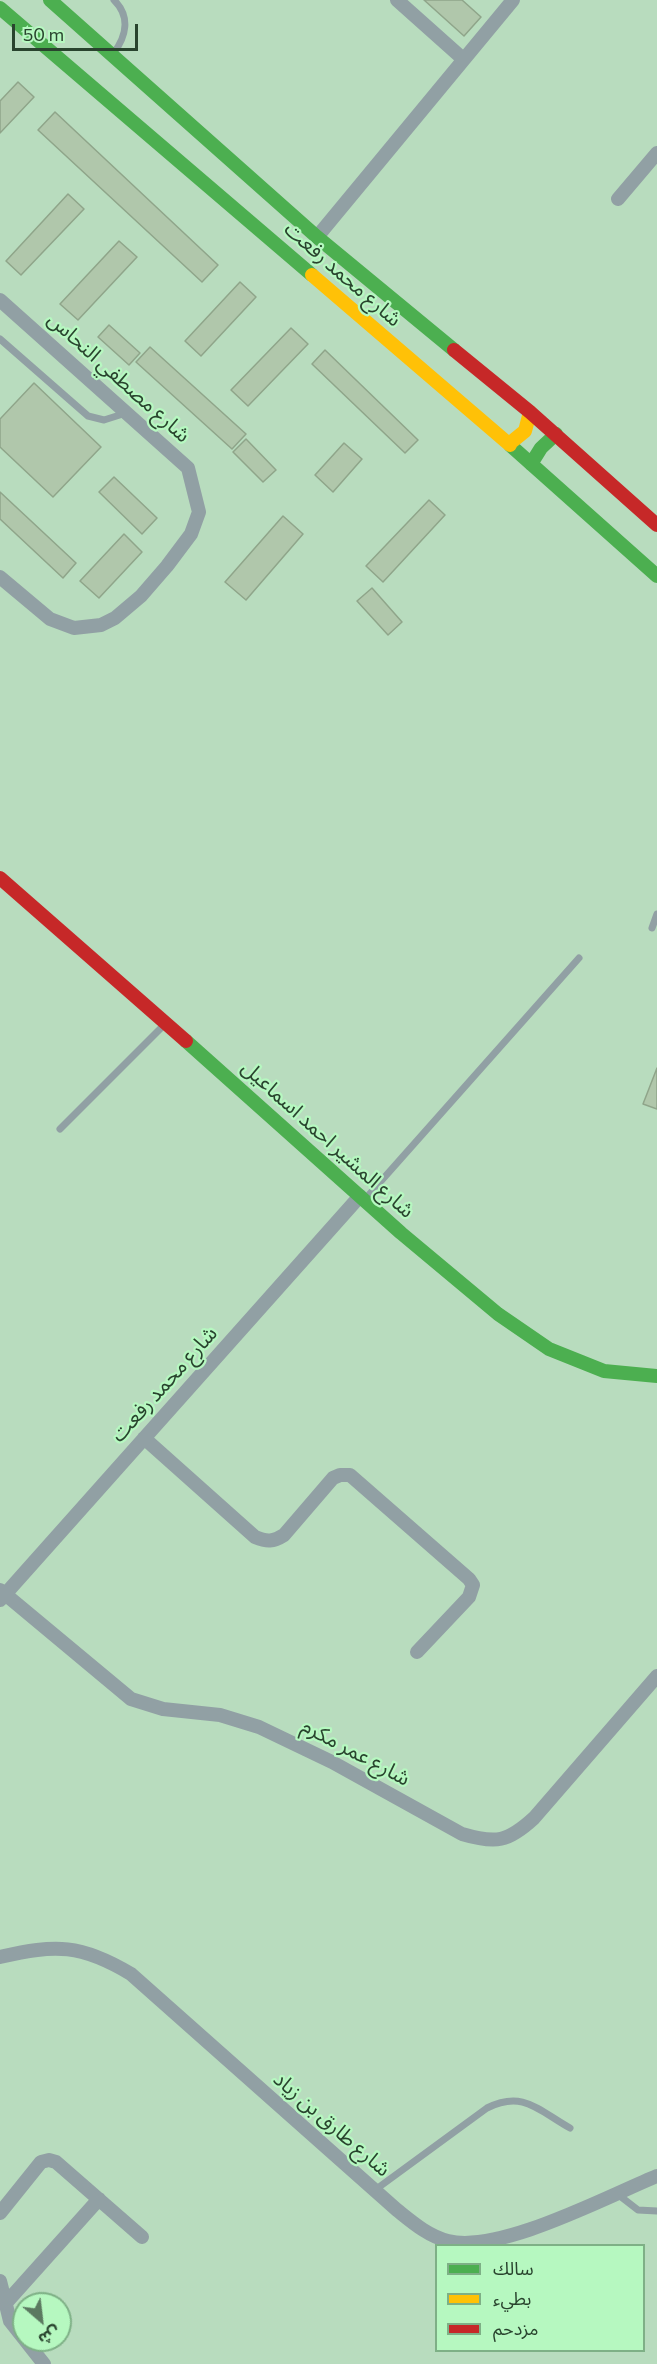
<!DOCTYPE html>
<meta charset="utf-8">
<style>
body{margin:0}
#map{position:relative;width:657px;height:2364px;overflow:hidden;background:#b8dcbe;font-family:Commissioner,"Noto Sans Arabic",sans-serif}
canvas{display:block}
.legend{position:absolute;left:435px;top:2244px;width:210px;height:108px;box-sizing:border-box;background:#b6f8c0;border:2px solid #7eb086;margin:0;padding:8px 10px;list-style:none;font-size:18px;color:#29442e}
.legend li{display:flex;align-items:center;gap:12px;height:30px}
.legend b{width:30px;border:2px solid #7eb086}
.north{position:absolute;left:12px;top:2292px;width:60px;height:60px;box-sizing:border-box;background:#b6f8c0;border:2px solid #7eb086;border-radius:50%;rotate:152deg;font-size:16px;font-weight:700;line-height:24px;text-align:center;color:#29442e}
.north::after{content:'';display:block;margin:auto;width:21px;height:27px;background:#5b7960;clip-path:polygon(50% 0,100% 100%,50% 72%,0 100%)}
.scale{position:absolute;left:12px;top:24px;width:126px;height:27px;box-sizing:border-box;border:3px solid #29442e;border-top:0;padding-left:8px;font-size:18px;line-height:21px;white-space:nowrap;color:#29442e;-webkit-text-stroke:4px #b6f8c0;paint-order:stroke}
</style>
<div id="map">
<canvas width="657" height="2364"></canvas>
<ul class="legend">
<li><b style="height:8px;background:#4caf50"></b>سالك</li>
<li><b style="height:8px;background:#ffc107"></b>بطيء</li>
<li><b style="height:8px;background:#c62828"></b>مزدحم</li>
</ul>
<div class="north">ش</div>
<div class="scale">50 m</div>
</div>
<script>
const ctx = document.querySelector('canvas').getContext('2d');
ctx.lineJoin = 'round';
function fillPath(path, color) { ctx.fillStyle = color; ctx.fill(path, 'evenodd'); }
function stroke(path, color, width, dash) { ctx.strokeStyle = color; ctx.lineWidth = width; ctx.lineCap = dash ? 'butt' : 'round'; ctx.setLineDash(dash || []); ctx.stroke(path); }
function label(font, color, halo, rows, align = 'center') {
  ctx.font = font + ' Commissioner,"Noto Sans Arabic",sans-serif'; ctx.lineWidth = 4.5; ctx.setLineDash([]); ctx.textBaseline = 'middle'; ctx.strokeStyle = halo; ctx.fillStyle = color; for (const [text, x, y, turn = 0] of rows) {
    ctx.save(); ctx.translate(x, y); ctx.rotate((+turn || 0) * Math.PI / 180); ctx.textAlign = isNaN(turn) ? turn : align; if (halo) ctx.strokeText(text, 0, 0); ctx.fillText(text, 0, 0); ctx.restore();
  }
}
const building = new Path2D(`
 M424,0h38l19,17 -17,19z
 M18,82l16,15 -34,36v-32z
 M55,112l163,153 -16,17 -164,-152z
 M68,194l16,15 -63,66 -15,-14z
 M119,241l18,16 -59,63 -18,-16z
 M240,282l16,15 -55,59 -16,-15z
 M109,325l31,28 -11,12 -31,-28z
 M291,328l17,16 -60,62 -17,-16z
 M150,347l96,87 -14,15 -96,-87z
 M325,350l93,90 -13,13 -93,-89z
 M34,383l67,64 -48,50 -53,-50v-28z
 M246,439l30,31 -13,12 -30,-30z
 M344,443l18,16 -29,33 -18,-17z
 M114,477l43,41 -15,16 -43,-42z
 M0,492l76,71 -13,15 -63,-59z
 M429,500l16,15 -62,67 -17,-16z
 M283,516l20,18 -57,66 -21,-18z
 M124,534l18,18 -43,46 -19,-17z
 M372,588l30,34 -14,13 -31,-34z
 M657,1068v41l-14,-5z`);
const lane = new Path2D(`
 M113,54c13,-17 18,-37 1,-54
 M0,339l88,77 16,4 22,-7
 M652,928l5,-14
 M60,1129l104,-104
 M366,1198l213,-240
 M375,2190l112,-82c36,-18 51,2 83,20
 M616,2193l22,17 19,1`);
const street = new Path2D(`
 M397,0l65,58
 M618,199l39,-46
 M317,237l196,-237
 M0,300l188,168 11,44 -8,22 -24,32 -26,30 -26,22 -14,7 -27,3 -24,-9 -50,-42
 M144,1438l111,99c12,5 18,5 29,-2l49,-57 7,-3h10l119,104 4,6 -4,12 -52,55
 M0,1590l131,109 32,10 57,6 39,12 73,35 130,72c34,10 46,8 72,-16l123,-142
 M0,1600l360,-404
 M0,1957c56,-13 81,-13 131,17l266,236c15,12 31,26 51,31 51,13 158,-44 209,-65
 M0,2213l41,-51 8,-2 7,2 86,75
 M0,2281l10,40 34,43
 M5,2304l94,-105`);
const fast = new Path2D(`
 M50,0l267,237 137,113
 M0,8l312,267
 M510,445l147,131
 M531,464l10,-16 15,-14
 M186,1041l215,192 97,81 51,35 55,22 53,5`);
const slow = new Path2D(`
 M312,275l198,170
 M509,444l16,-13 5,-19`);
const jam = new Path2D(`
 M454,350l76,62 127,113
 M0,878l186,163`);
const streetNames = [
 ["شارع محمد رفعت",343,274,41],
 ["شارع مصطفي النحاس",119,377,42],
 ["شارع المشير احمد اسماعيل",328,1139,42],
 ["شارع محمد رفعت",164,1384,-48],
 ["شارع عمر مكرم",356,1752,28],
 ["شارع طارق بن زياد",332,2124,41]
];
fillPath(building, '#b0c7ab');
stroke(building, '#8fa58a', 1.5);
stroke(lane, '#91a0a4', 7);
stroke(street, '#91a0a4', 14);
stroke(fast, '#4caf50', 14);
stroke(slow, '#ffc107', 14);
stroke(jam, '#c62828', 14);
label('21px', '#29442e', '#b6f8c0', streetNames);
</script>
